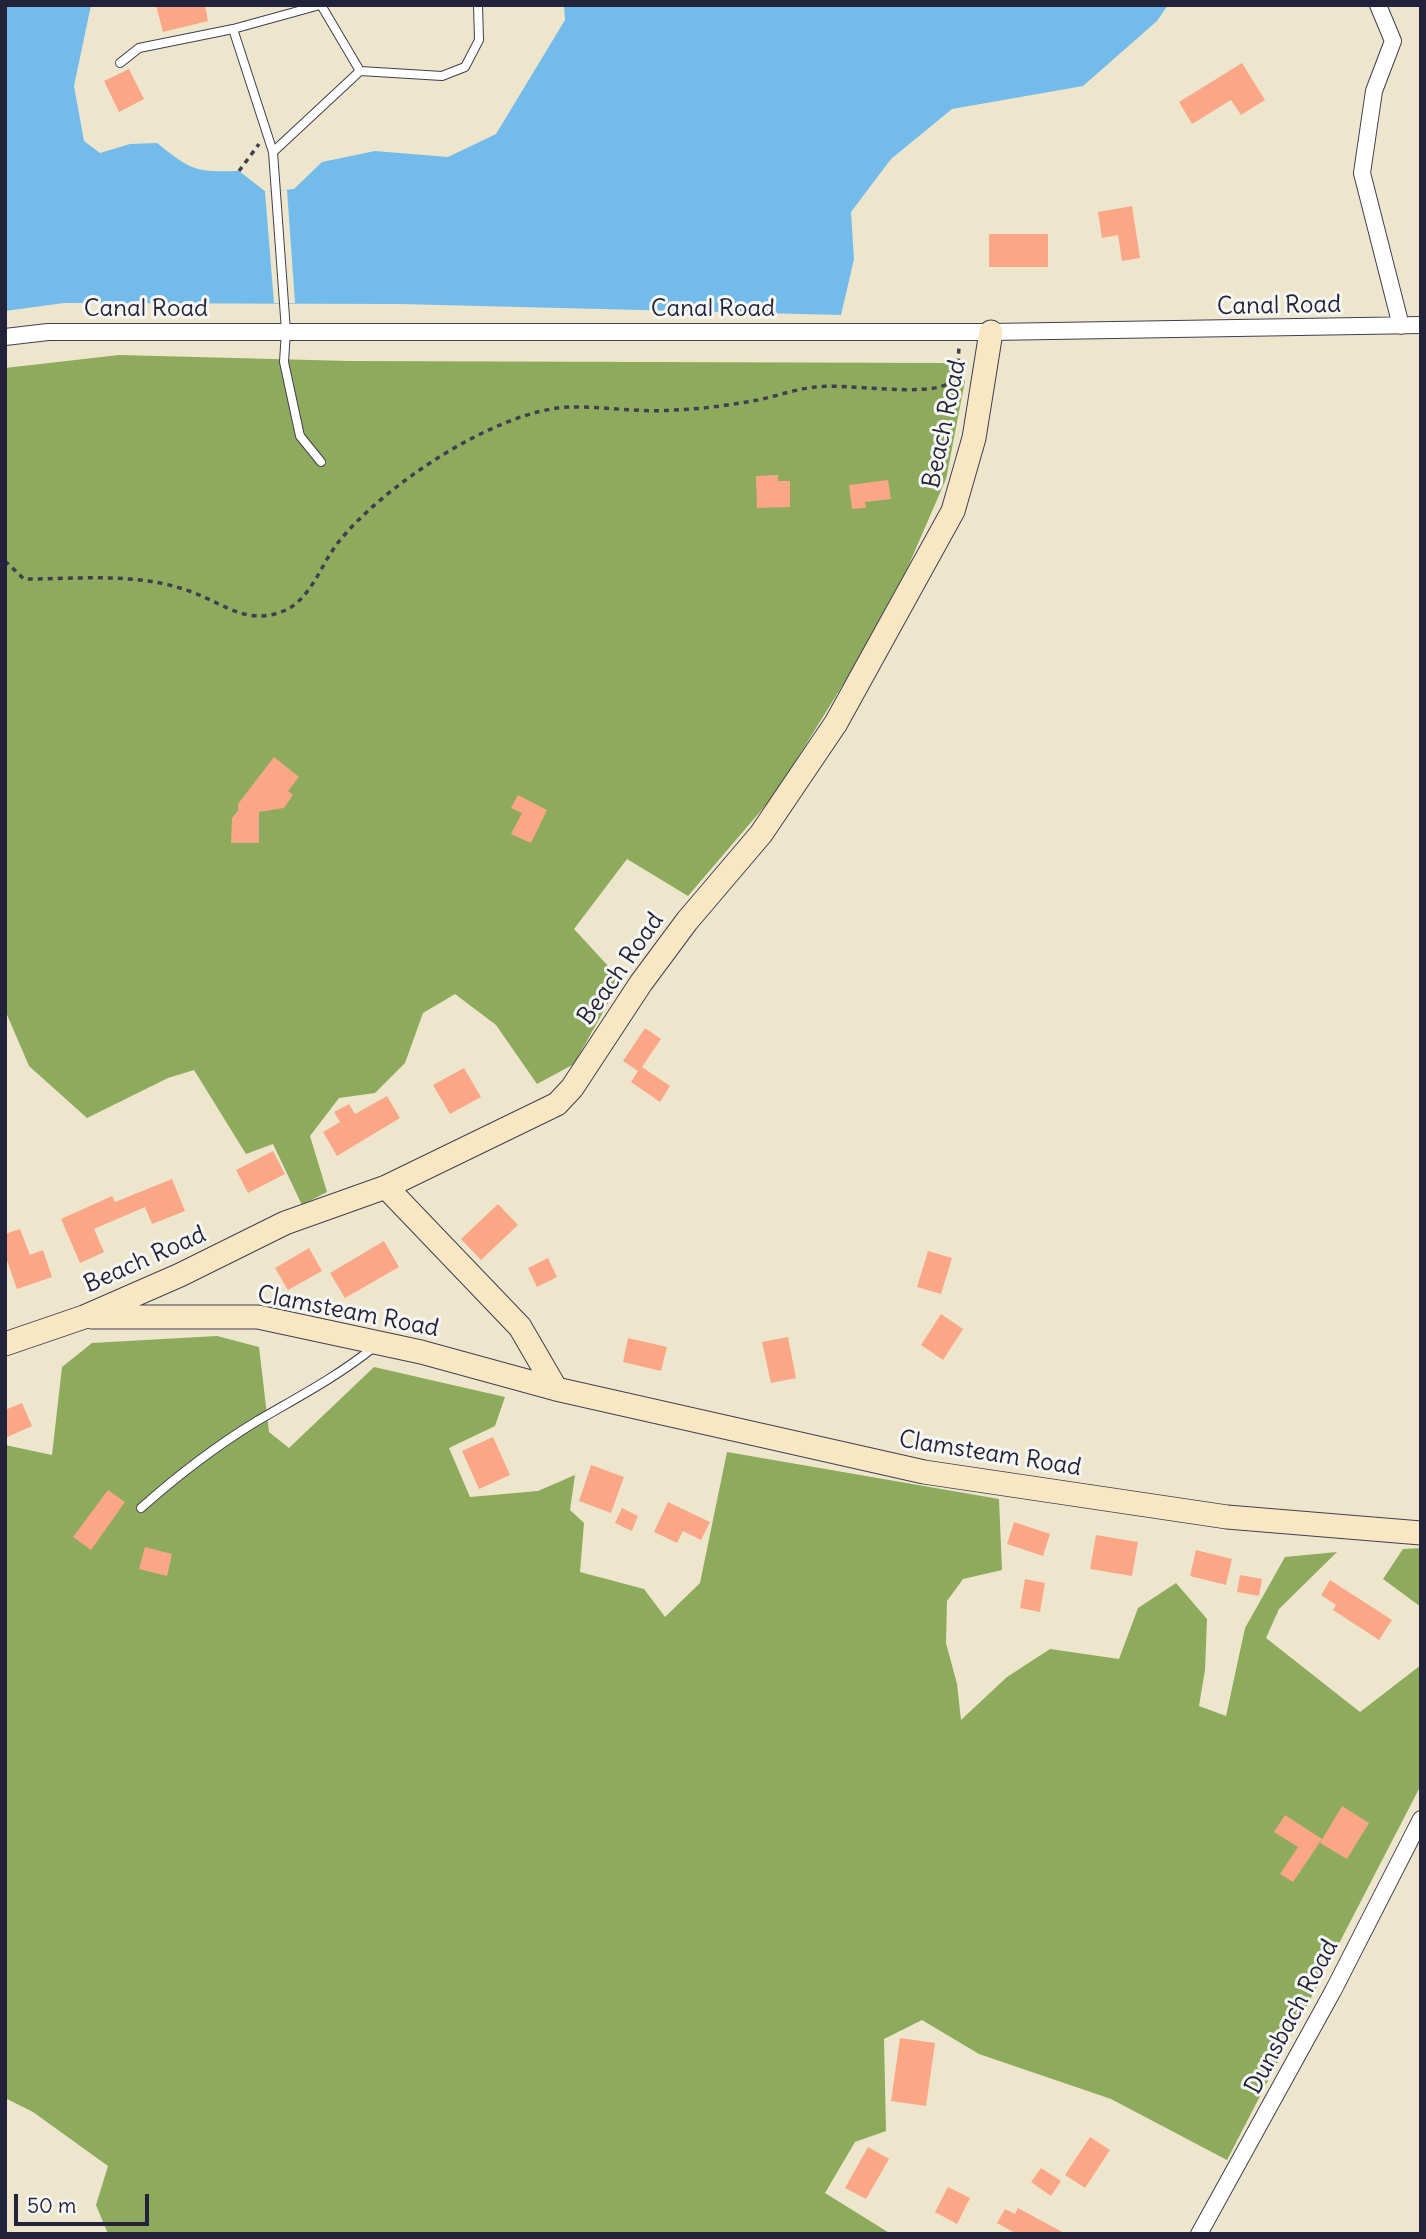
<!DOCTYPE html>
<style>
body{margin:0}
#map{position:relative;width:1426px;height:2239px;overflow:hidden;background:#ede6cc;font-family:Delius,sans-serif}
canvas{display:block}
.frame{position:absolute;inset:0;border:7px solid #22223b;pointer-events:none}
.scale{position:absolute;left:14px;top:2194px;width:135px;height:32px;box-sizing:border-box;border:4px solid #22223b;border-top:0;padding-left:9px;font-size:21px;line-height:24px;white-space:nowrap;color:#22223b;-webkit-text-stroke:5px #f6f6f2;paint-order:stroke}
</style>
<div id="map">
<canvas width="1426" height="2239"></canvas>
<div class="frame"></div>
<div class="scale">50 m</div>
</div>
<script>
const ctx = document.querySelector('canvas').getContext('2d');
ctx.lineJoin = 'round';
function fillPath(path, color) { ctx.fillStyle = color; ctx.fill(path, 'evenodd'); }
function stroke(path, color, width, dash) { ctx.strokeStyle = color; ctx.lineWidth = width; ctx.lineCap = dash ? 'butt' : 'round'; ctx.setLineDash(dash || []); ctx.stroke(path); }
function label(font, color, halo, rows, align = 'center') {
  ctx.font = font + ' Delius,sans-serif'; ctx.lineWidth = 6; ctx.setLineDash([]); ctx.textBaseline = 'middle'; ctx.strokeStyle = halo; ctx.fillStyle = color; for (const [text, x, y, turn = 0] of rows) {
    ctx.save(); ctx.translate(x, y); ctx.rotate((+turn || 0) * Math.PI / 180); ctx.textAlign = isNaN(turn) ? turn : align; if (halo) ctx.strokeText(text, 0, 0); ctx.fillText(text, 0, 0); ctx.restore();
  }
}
const forest = new Path2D(`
 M119,355l230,6 599,2 17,18 -19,98 -39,90 -57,104 -74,120 -88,103 -61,-37 -53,70 47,51 -47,84 -37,20 -41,-59 -41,-31 -32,19 -18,50 -30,30 -36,5 -29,38 17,56 -25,13 -29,-61 -27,10 -52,-84 -26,8 -81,40 -58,-52 -24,-56v-642z
 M217,1336l42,11 10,85 20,16 85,-81 131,30 -10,29 -46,22 21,49 68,-6 37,-16 -5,35 14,13 -4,49 64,17 21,28 35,-34 27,-131 272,47 3,71 -39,9 -16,22 -1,42 11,41 4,36 46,-43 43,-28 69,10 19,-51 38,-25 31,36 -2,51 -6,36 27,10 19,-88 40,-71 52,-5 -58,57 -13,29 94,74 61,-47v120l-194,375 -116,-61 -132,-45 -57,-34 -38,19 2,92 -31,11 -30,51 66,41h-783l-12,-29 12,-39 -75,-54 -28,-14v-653l47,10 10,-88 30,-24z
 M1421,1548v59l-38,-28 20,-30z`);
const water = new Path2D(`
 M5,5h86l-17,81 10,55 16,12 30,-9 27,-1c35,28 38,29 82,28l27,21 28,-3 28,-27 53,-11 73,6 48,-23 69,-114 -1,-15h604l-11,16 -74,65 -131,23 -61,50 -40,53 3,47 -13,56 -441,-11 -336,-1 -59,8z`);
const pier = new Path2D(`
 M287,190l8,113h-21l-9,-111z`);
const building = new Path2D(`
 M156,5h49l3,16 -45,11z
 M1242,63l23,37 -24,15 -10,-15 -39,24 -13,-22z
 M129,69l15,30 -25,13 -15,-31z
 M1132,206l8,52 -18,3 -4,-26 -16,3 -4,-26z
 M989,234h59v33h-59z
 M778,475v6h12v26l-33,1 -1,-32z
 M888,480l3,19 -26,3 1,6 -14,1 -3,-24z
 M274,757l25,20 -11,14 5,4 -9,13 -25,4v31h-28l1,-25 6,-7v-7z
 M518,795l29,15 -16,33 -20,-9 11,-21 -11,-5z
 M645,1028l16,11 -19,28 28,19 -10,16 -29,-20 7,-11 -15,-10z
 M464,1068l17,29 -31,17 -17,-29z
 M387,1096l13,22 -63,38 -14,-24 17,-10 -6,-10 15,-8 6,10z
 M273,1151l12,23 -37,19 -12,-23z
 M172,1179l13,32 -33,13 -7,-17 -51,22 10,23 -24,11 -19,-44 51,-23 3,6z
 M498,1204l20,21 -37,35 -20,-21z
 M20,1229l10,26 13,-5 9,27 -35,12 -12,-34v-21z
 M384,1241l15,26 -54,31 -15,-25z
 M309,1248l13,23 -34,19 -13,-22z
 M928,1251l24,7 -11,36 -24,-7z
 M548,1258l9,19 -20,10 -9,-19z
 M941,1314l22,15 -20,31 -22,-15z
 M788,1337l8,41 -25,5 -9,-41z
 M628,1338l39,9 -6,24 -38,-9z
 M22,1403l10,23 -27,12v-28z
 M493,1437l17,38 -31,14 -17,-38z
 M591,1465l33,12 -13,36 -32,-12z
 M108,1490l17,12 -34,48 -18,-13z
 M668,1502l42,20 -9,18 -18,-9 -6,12 -23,-11z
 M622,1508l16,8 -6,15 -17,-8z
 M1014,1522l36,12 -7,22 -36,-12z
 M1096,1535l42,7 -6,34 -42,-7z
 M145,1547l27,7 -5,22 -28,-7z
 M1196,1550l36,9 -6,26 -36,-9z
 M1240,1575l22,4 -3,17 -22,-4z
 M1025,1579l20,4 -5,29 -20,-4z
 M1330,1580l62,40 -13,20 -46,-30 3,-5 -15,-10z
 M1342,1806l27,17 -22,36 -27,-16z
 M1285,1815l37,24 -29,43 -13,-8 18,-27 -24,-15z
 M900,2038l35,5 -9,63 -35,-5z
 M1090,2137l20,13 -25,38 -20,-13z
 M868,2147l21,12 -23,40 -21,-11z
 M1041,2168l20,13 -10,15 -20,-14z
 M948,2187l22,11 -13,26 -22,-12z
 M1018,2208l48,26h-49l-20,-11 8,-14 10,5z`);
const path = new Path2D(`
 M239,171l20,-27
 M5,561l19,18c56,0 115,-7 168,13 30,11 54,33 89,20 29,-10 39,-46 56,-68 44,-57 159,-134 232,-137 34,-1 69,6 105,3 28,-1 57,-5 84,-10 19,-4 38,-11 57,-13 29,-4 110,10 132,-3 13,-8 11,-25 12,-38`);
const lane = new Path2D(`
 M320,5l-87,24 40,123 13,179 -2,31 16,74 21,26
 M120,63l19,-15 94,-19
 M360,71l82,5 23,-9 14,-27 -1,-35
 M273,152l87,-81 -39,-66
 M141,1508c36,-32 75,-62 116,-87 41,-24 80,-44 117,-74`);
const street = new Path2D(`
 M1378,5l15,36 -19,50 -12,82 39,153
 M5,337l43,-5h943l430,-7
 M1199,2234l134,-243 88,-172`);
const secondary = new Path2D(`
 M386,1187l134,140 36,62 368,83 303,45 194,16
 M92,1317h166l163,35 135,37
 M5,1344l79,-27 96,-42 105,-52 101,-36 171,-83 15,-16 69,-105 46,-62 74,-87 75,-111 117,-212 21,-73 17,-106`);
const streetNames = [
 ["Canal Road",1279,306,-1],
 ["Canal Road",146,309],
 ["Canal Road",713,309],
 ["Beach Road",945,424,-78],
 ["Beach Road",621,969,-55],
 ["Beach Road",145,1260,-24],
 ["Clamsteam Road",348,1312,11],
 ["Clamsteam Road",990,1454,9],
 ["Dunsbach Road",1292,2017,-62]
];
fillPath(forest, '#8eaa5c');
fillPath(water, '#73bbeb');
fillPath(pier, '#ede6cc');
fillPath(building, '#fba787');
stroke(lane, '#403f51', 10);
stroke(street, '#403f51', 18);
stroke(secondary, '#403f51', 25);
stroke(path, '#403f51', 3.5, [5, 5]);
stroke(lane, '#fff', 8);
stroke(street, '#fff', 16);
stroke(secondary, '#f9e7c3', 23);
label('24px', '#22223b', '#f6f6f2', streetNames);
</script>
